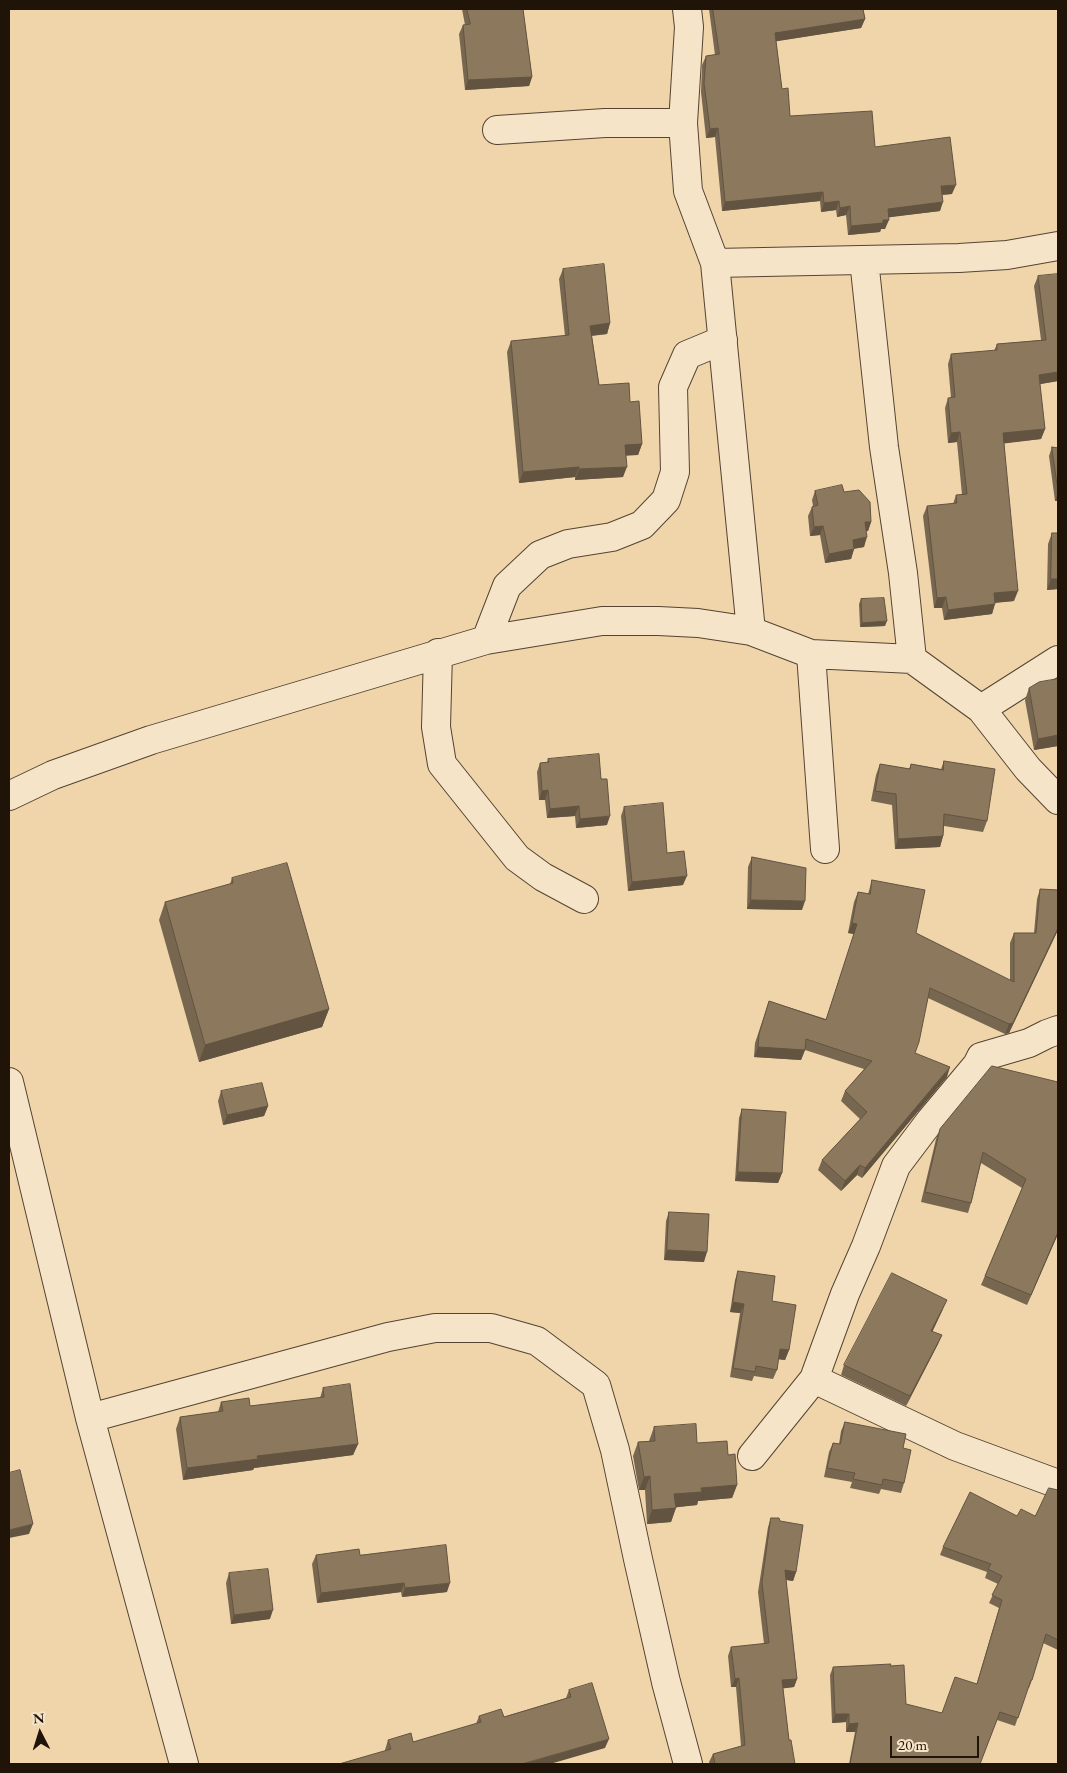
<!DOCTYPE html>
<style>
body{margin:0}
#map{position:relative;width:1067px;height:1773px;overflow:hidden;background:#f0d5ab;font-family:"EB Garamond",serif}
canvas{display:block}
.frame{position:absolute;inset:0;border:10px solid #201308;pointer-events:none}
.north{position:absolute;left:15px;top:1708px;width:50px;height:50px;-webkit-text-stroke:4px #f5e4c8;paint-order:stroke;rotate:355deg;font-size:14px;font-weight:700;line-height:20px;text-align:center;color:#201308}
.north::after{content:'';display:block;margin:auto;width:18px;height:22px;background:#201308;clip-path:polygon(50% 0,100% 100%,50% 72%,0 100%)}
.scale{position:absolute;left:890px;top:1736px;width:89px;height:22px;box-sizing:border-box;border:2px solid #201308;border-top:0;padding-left:6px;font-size:15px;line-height:18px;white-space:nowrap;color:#201308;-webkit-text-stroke:4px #f5e4c8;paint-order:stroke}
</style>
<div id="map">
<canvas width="1067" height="1773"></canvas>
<div class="frame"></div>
<div class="north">N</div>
<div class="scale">20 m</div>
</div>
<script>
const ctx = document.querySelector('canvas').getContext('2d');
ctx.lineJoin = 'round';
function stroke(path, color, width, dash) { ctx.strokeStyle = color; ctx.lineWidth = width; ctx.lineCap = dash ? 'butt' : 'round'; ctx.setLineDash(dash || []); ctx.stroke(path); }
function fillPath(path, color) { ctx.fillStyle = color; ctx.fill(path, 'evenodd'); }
const street = new Path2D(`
 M687,9l2,18 -6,96 5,68 27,72 36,368
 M497,130l108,-7h78
 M864,260l20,187 19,126 9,86
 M715,263l244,-5 48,-3 51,-9
 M486,640l21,-54 33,-31 28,-11 44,-7 30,-12 24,-25 9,-28 -2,-85 14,-32 36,-15
 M438,653l-2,74 6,37 75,94 26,19 41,22
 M811,654l14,195
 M981,709l77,-49
 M9,796l44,-21 98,-35 335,-100 116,-19h56l40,2 53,8 60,23 101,5 69,50 47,60 30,31
 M9,1082l81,336 94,346
 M814,1379l141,67 103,38
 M90,1418l298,-81 47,-9h56l46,13 59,44 19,65 23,109 28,123 22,82
 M752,1456l62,-77 31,-85 21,-48 30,-80 34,-45 47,-56 4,-8 48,-14 18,-9 11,-4`);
const wall = new Path2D(`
 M462,9h61l9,68 -3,9 -64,4 -6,-56 4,-9h2z
 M709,9h154l2,10 -4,9 -85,13 6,48 8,27 85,31 77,47 -10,1 -2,16 -52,6 -3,12h-4l-1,3 -32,3 -2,-20 -9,2 -1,-7 -15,2 -1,-11 -98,10 -7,-74 -9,1 -5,-46 1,-27 4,-9 9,-1z
 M563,269l47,54 -3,11 -15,2 7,49 31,17 12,42 -4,11h-12l-3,22 -48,3v-3l-56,6 -12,-131 4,-11 54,-5 -6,-57z
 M1038,276l20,105 -18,3 5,45 -4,10 -37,4 10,158 -19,2 -3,11 -48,6 -2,-12h-8l-11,-92 4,-10 26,-2 3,-9h6l-5,-53 -9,1 -3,-35 3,-10h3l-3,-34 3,-10 43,-3 3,-7 44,-4 -7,-54z
 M1052,447l6,1v53h-3l-6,-45z
 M815,491l29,1 27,30 -3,9h-2l-2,16 -10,2 -3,10 -26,4 -5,-28 -10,1 -2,-20 4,-9 1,-1 -1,-6z
 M1052,533h6v56l-11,1 1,-46z
 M861,599l24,27 -25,1 -1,-23z
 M1058,679v67l-24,4 -9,-50 4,-12z
 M548,759l59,66 -31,3 -1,-12 -28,2 -2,-18h-6l-2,-28 3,-9 7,-1z
 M944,761l43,60 -4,11 -39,-6 -1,10 -3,11 -45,2 -3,-44 -21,-4 5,-26 4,-11 29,5 2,-5 30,5z
 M624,807l43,46 16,32 -55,6 -7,-75z
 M752,857l50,53 -55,-1 1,-42z
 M232,878l97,131 -7,18 -123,35 -40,-142 6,-18 65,-18z
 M872,880l44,53 94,48v-38l4,-10h20l3,-34 3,-10 18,1v40l-49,103 -4,1 -77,-36 -13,55 32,24 -85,101 -5,-3 -16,16 -23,-21 4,-10 38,-41 -19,-18 4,-10 19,-22 -59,-19 -4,10 -47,-3 1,-14 14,-42 57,18 28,-85 -6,-1 6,-31 4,-10 10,2z
 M992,1066l66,168 -31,71 -46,-20 41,-97 -41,-25 -10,40 -3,10 -47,-11 15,-63 4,-10z
 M221,1091l47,15 -4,10 -41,9 -5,-24z
 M742,1109l40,64 -4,10 -43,-2 4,-63z
 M669,1212l35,50 -40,-2 2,-39z
 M738,1271l34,30 17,49 -4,10 -7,-1 -1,11 -4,9 -19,-3 -2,5 -22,-4 10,-64 -10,-1 5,-32z
 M943,1309l-11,23 10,3 -4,9 -32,62 -65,-31 3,-10z
 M323,1388l35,56 -5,11 -99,13 -1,2 -70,10 -7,-51 4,-12 38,-5 3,-10 29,4 70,-8z
 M845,1422l58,26 1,35 -3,10 -20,-4 -2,5 -29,-6 2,-6 -28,-5 5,-25 4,-9 6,1 2,-13z
 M654,1427l74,28 9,30 -5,13 -34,3 -1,4 -21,2 -5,15 -24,2 -2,-34h-6l-6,-34 5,-14 11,-1z
 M1058,1490v160l-15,-7 -11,37 -3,8h-1l-13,38 -18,-6 -17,44h-131l6,-32h-9v-10l-14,1 -2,-48 3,-8 57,-1 16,38 36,9 35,-30 22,-75 -10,-5 9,-19 -13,-6 2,-6 -47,-17 3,-8 74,-31h18z
 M771,1518l9,3 16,51 -3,9 -7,-1 11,99 -3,8 -11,1 6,52 6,24h-85l-1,-2 4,-8 28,-8 -5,-59h-5l-3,-31 3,-9 33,-3 -6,-52 10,-65z
 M316,1555h44l87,37 -45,5 -1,-5 -84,11 -5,-39z
 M229,1573l41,46 -39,5 -5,-41z
 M569,1690l36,58 -220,3v-1l3,-10 25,2 63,-18 3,-8 25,1 62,-19z`);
const shadedWall = new Path2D(`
 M865,19l-4,9 -89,14 3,-9z
 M532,77l-3,9 -64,4 3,-10z
 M718,128l-3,9 -9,1 4,-9z
 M956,185l-4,9 -14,1 3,-9z
 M823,192l-3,9 -98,10 3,-9z
 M839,201l-3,9 -15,2 3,-9z
 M943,202l-3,9 -56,7 4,-9z
 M850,206l-4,9 -9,2 3,-9z
 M883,220h6l-4,9h-4l-1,3 -32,3 3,-9z
 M610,323l-3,11 -21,2 4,-10z
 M1058,372v9l-23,4 4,-10z
 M1045,429l-4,10 -41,5 3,-11z
 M960,432l-3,10 -9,1 3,-10z
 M642,444l-4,11 -16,1 3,-11z
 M579,467l-4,10 -56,6 4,-11z
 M627,467l-4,10 -48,3 4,-11z
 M1058,492v9h-3z
 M865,522h6l-3,9 -7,1z
 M823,526l-3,9 -10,1 4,-9z
 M867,537l-3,10 -14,2 3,-9z
 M854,549l-3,10 -26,4 4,-9z
 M1051,579h7v10l-11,1z
 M1018,591l-4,10 -24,2 4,-10z
 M946,597l-4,11h-8l3,-10z
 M995,604l-3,10 -48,6 4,-10z
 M887,621l-2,5 -25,1 2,-4z
 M1058,735v11l-24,4 4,-11z
 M548,790l-3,10h-6l3,-9z
 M579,806l-4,10 -28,2 3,-9z
 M610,816l-3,9 -31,3 4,-9z
 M943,836l-3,11 -45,2 3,-10z
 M687,876l-4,9 -55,6 4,-9z
 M751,900l54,1 -3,9 -55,-1z
 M852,923l5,1 -3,10 -6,-1z
 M1058,928v2l-49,103 -4,1 4,-10z
 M329,1009l-7,18 -123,35 6,-17z
 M758,1047l47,3 -4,10 -47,-3z
 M950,1067l-3,10 -85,101 3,-10z
 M268,1106l-4,10 -41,9 4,-10z
 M860,1165l-3,10 -16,16 4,-10z
 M738,1172l44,1 -4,10 -43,-2z
 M1058,1232v2l-31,71 4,-10z
 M667,1250l40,2 -3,10 -40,-2z
 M947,1300l-4,9 -15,32 3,-10z
 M733,1302l11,2 -4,9 -10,-1z
 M942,1335l-4,9 -32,62 4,-10z
 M780,1349l9,1 -4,10 -8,-1z
 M358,1444l-5,11 -99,13 -1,2 -70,10 4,-12 70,-12z
 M650,1476l-5,14h-6l5,-13z
 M737,1485l-5,13 -34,3 -1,4 -27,3 4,-14 27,-6z
 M676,1508l-5,14 -24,2 5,-14z
 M33,1524l-4,10 -20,4v-8z
 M785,1570l11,2 -3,9 -11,-2z
 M404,1583l-3,9 -84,11 4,-10z
 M450,1583l-3,9 -45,5 3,-9z
 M273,1610l-3,9 -39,5 3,-9z
 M739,1678l-3,9h-5l4,-8z
 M797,1679l-3,8 -15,2 3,-9z
 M835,1714h14l-3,8 -14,1z
 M858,1723l-3,9h-9l3,-8z
 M609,1739l-4,9 -55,16h-28z`);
const building = new Path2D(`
 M467,9h56l9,68 -64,3 -5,-55 7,-1z
 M713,9h150l2,10 -90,14 7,56 6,-1 2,28 82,-5 3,36 75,-10 6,48 -15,1 2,16 -55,7 1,11h-6v3l-32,3 -1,-20 -10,2 -1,-7 -15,2 -1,-11 -98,10 -7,-74 -8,1 -6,-46 2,-27 13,-2z
 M604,264l6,59 -20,3 9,59 30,-2 1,19 9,-1 3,43 -17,1 2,22 -48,2v-2l-56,5 -12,-131 58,-6 -6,-66z
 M1058,274v98l-19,3 6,54 -42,4 15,158 -24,2 1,11 -47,6 -2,-13 -9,1 -10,-92 30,-3 -1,-8 11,-1 -7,-62 -9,1 -3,-35 7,-1 -4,-43 46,-4v-6l49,-4 -8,-64z
 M1052,447l6,1v43z
 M842,485l2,7 15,-2 11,12 1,20h-6l2,15 -14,3 1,9 -25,5 -6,-28 -9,1 -2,-20 6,-2 -3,-14z
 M1052,533h6v46h-7z
 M884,598l3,23 -25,2 -1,-24z
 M1058,679v56l-20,4 -9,-51 10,-6z
 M599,754l2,25h6l3,37 -30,3 -1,-13 -29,3 -2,-19 -6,1 -2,-28 9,-1 -1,-3z
 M944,761l51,8 -8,52 -43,-7 -1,22 -45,3 -2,-45 -21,-3 5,-27 30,5 1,-5 32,6z
 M663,803l4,50 17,-2 3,25 -55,6 -8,-75z
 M752,857l54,11 -1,33 -54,-1z
 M287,863l42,146 -124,36 -40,-143 68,-19 -1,-5z
 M872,880l53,10 -9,43 98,49v-49h22l4,-44 18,1v38l-45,95 -4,1 -79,-36 -11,54 -4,11 35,14 -85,101 -5,-3 -15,16 -23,-21 45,-48 -22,-21 27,-30 -66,-22 -1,11 -47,-3 1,-13 10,-33 57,19 31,-96 -5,-1 6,-31 12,2z
 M992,1066l66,16v150l-27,63 -46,-19 41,-97 -43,-27 -12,51 -46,-11 15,-63z
 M262,1083l6,23 -41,9 -6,-24z
 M742,1109l44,3 -4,61 -44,-1z
 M669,1212l40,2 -2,38 -40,-2z
 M738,1271l37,5 -3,25 24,4 -7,45 -9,-1 -3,21 -21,-4 -1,6 -22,-4 11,-64 -11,-2z
 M892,1273l55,27 -16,31 11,4 -32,61 -66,-31z
 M350,1384l8,60 -101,12 1,3 -71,9 -7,-51 43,-6 -2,-9 28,-4 1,8 74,-9 -1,-9z
 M845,1422l61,12 -3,14 8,2 -7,33 -21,-4 -1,6 -29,-6 2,-6 -28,-5 6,-25 7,1z
 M696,1424l1,19 30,-2 1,14 7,-1 2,31 -36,3 1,4 -28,2 2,14 -24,2 -2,-34 -6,1 -6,-35 17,-1 -1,-14z
 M20,1470l13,54 -24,6v-57z
 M1049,1488l9,2v150l-12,-6 -14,46h-1l-13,38 -18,-6 -20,52h-130l8,-41 -9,1v-10h-14l-2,-47 58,-3 -1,2 14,-1 2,39 36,9 13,-36 22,7 25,-84 -10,-5 10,-19 -14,-7 3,-5 -48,-17 27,-55 47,24 4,-7 14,7z
 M771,1518h8l1,3 23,4 -7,47 -11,-2 12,109 -15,1 7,60h2l4,24h-80l-2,-10 32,-9 -6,-67 -4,1 -4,-32 38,-4 -7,-60z
 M446,1545l4,38 -45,5 -1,-5 -83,10 -5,-38 43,-6 1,6z
 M268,1569l5,41 -39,5 -5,-42z
 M592,1683l17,56 -87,25h-183l52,-15 -3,-9 23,-7 2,9 68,-20 -2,-6 22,-7 3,8 67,-20 -2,-7z`);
stroke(street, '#544431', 30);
stroke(street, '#f5e4c8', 28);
fillPath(wall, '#786750');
fillPath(shadedWall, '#625441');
fillPath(building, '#8c785d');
stroke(building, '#625441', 1);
</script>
